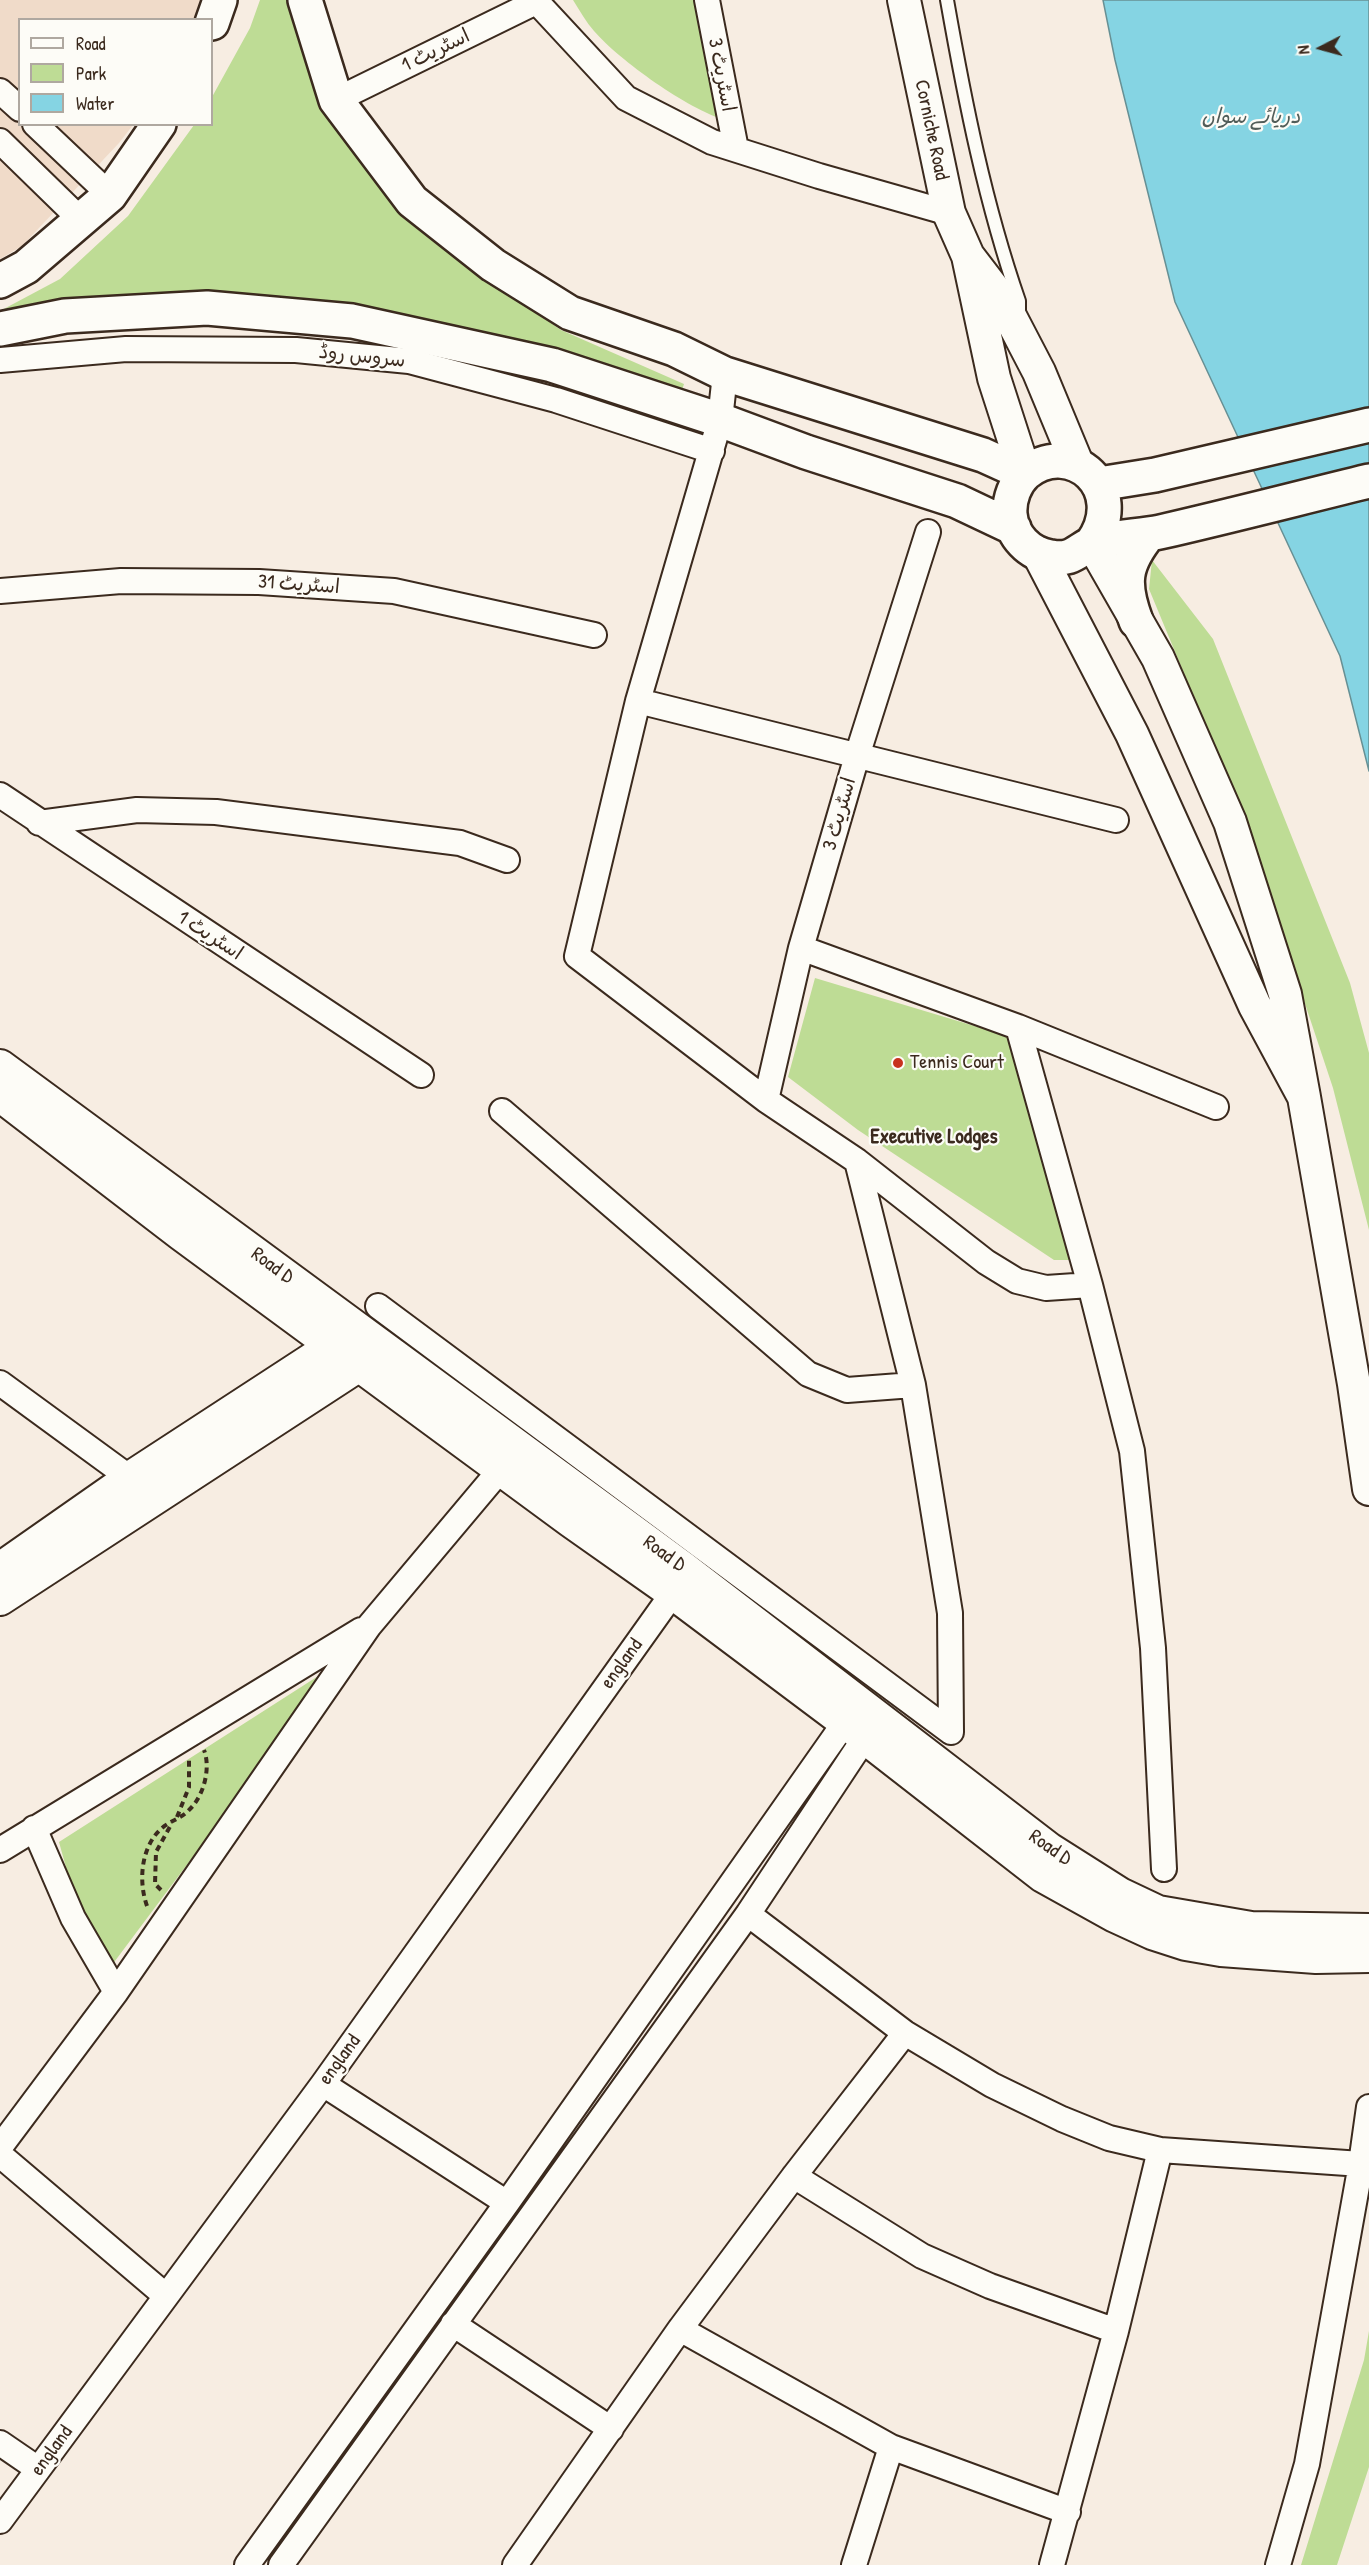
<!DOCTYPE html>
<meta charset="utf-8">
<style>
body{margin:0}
#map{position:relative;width:1369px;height:2565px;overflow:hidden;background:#f7ede2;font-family:"Patrick Hand",sans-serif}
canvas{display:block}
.legend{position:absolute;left:18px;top:18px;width:195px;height:108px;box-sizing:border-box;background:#fdfcf7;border:2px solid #afa8a0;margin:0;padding:8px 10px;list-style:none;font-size:18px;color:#3b2a1e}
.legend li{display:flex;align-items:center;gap:12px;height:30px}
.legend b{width:30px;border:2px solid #afa8a0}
.north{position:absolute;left:1291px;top:18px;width:60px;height:60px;-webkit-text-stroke:4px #fdfcf7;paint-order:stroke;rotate:264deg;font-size:16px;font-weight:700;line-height:24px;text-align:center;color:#3b2a1e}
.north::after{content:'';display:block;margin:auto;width:21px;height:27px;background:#3b2a1e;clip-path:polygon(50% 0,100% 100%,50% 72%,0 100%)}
</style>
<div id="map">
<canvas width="1369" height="2565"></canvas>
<ul class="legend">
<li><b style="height:8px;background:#fdfcf7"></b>Road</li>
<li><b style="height:16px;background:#bedc95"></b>Park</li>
<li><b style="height:16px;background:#85d4e3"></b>Water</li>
</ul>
<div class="north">N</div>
</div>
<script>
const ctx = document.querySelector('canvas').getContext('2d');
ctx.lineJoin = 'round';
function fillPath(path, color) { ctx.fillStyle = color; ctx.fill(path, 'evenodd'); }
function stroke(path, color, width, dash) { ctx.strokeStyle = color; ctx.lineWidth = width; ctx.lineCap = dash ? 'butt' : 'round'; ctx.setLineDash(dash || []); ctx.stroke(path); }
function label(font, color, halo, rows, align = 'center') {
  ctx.font = font + ' "Patrick Hand","Playpen Sans Arabic",sans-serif'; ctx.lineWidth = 4.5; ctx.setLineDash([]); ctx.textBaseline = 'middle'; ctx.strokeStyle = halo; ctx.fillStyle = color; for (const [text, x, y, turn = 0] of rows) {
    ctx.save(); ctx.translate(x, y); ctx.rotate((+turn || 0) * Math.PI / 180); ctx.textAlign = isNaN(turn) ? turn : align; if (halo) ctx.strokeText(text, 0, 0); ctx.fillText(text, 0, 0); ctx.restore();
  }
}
const built = new Path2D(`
 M0,0h203l-9,19 -174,1v104l113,1 -14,18 -97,103 -22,13z`);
const green = new Path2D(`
 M260,0h35l55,133 84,108 127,89 123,54 -5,15 -191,-62 -488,-22v-4l60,-32 68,-63 66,-91 18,-1v-27l38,-69z
 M573,0h128l24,120c-37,-11 -105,-59 -131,-89 -8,-9 -14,-20 -21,-31z
 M1152,560l61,79 137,344 19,70v177l-36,-142 -92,-277 -92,-222z
 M815,978l196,59 65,223h-22l-196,-130 -70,-53z
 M337,1664l-225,301 -37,-65 -16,-58z
 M1369,2331v136l-32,98h-36l63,-205z`);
const water = new Path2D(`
 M1103,0h266v771l-29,-115 -165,-354 -60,-242z`);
const path = new Path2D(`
 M177,1817l12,-30v-28
 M161,1890l-6,-6 1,-32 16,-29
 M147,1906c-9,-25 -6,-60 15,-78 8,-7 20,-10 27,-18 15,-14 22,-42 15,-60`);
const service = new Path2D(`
 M947,0c18,102 38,203 72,301v10`);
const minor = new Path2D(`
 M535,0l91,98 86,44 107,34 130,37
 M707,0l29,149
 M0,91l20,18
 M336,100l200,-98
 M35,124l75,71
 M0,141l81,79
 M0,360l126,-11 170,1 113,11 147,39 156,51
 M725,374l-5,46 -82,281 -61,255 189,144 91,61 129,101 31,19 29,7 44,-3
 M0,591l121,-10 138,1 135,9 200,44
 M638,701l478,119
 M0,795l421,280
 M39,823l98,-13 79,2 244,31 47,17
 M801,948l217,79 198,80
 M1018,1027l72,258 42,166 21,197 11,221
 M766,1100l35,-152 56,-192 71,-224
 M502,1111l306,263 39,16 66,-5
 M857,1161l56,224 37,228 1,119
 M378,1306l573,426
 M0,1383l130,95
 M34,1828l39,90 43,74
 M0,1850l361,-220
 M748,1914l157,119 87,52 70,34 47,19 51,12 201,14
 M323,2084l184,119
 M0,2147l116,-155 253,-366 132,-157
 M0,2155l166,141
 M794,2176l128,80 68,30 126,45
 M453,2324l158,105
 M680,2329l211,118 177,65
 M0,2443l38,26
 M0,2521l323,-437 350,-491
 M247,2565l260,-362 348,-495
 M281,2565l467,-651 126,-190
 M515,2565l165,-236 114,-153 111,-143
 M854,2565l37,-118
 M1052,2565l64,-234 44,-181
 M1278,2565l29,-101 54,-300 8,-57`);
const tertiary = new Path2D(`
 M904,0l45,213 19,43
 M1025,474l-31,-96 -26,-122 33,43 38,73 39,94
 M1038,553l94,181 123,272 49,91 -19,-103 -55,-172 -72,-164 -66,-115
 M0,1066l683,502 366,281 71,45 38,18 93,16 118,2
 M0,1095l181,139 390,287 102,72 172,129 198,154 72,40 37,17 34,11 35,6 95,7 53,-1
 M1304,1097l50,287 15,105
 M0,1569l130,-91 221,-144
 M0,1599l376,-245`);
const secondary = new Path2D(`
 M305,0l31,100 76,101 81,64 77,48 104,36 51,25 258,81 42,19
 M212,23l8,-23
 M0,281l26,-14 84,-72 49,-71
 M0,329l65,-13 142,-8 145,13 200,44 168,55 86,32 151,49 57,27
 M1099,484l56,-9 214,-50
 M1092,543c38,-54 -21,-106 -66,-70 -11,10 -17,26 -16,41 2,22 19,40 41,43 22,4 26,-7 42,-14 15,-6 49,-7 67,-11 70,-16 139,-34 209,-51
 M1136,621c-14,-38 -12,-56 13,-87`);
const markers = [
 [898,1063,6,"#c8321e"]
];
const streetNames = [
 ["اسٹریٹ 1",436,51,-26],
 ["اسٹریٹ 3",721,75,79],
 ["Corniche Road",931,130,78],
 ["سروس روڈ",362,357,6],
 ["اسٹریٹ 31",299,585,4],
 ["اسٹریٹ 3",840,814,-74],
 ["اسٹریٹ 1",210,936,33],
 ["Road D",272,1266,36],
 ["Road D",664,1554,36],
 ["england",622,1664,-54],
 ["Road D",1050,1848,35],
 ["england",340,2060,-54],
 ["england",52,2451,-54]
];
const poiNames = [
 ["Tennis Court",910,1063]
];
const waterNames = [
 ["دریائے سواں",1251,117]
];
const neighbourhoodNames = [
 ["Executive Lodges",934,1137]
];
fillPath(built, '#f0dbc9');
fillPath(green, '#bedc95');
fillPath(water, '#85d4e3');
stroke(water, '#679094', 1.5);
stroke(service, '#3b2a1e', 16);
stroke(minor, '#3b2a1e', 28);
stroke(tertiary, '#3b2a1e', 36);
stroke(secondary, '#3b2a1e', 38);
stroke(path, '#3b2a1e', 4, [6, 4.5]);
stroke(service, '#fdfcf7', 12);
stroke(minor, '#fdfcf7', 24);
stroke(tertiary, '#fdfcf7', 32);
stroke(secondary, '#fdfcf7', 33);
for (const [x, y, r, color] of markers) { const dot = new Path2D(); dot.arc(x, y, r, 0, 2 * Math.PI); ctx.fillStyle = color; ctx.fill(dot); stroke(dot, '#fdfcf7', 2); }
label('20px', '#3b2a1e', '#fdfcf7', streetNames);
label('20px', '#3b2a1e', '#fdfcf7', poiNames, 'left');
label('italic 21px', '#515d59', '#fdfcf7', waterNames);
label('bold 21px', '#3b2a1e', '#fdfcf7', neighbourhoodNames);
</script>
